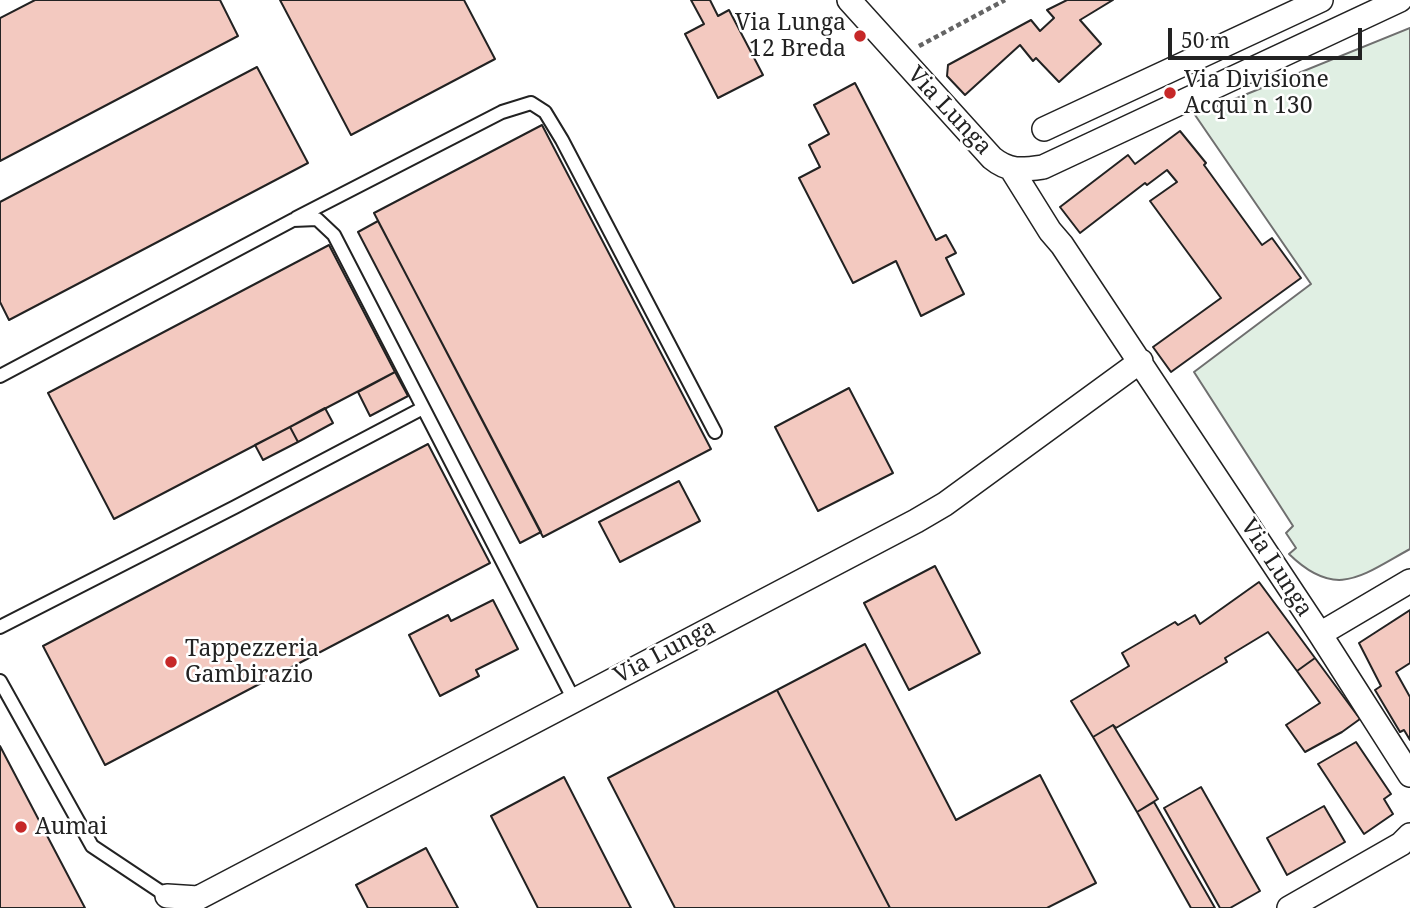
<!DOCTYPE html>
<style>
body{margin:0}
#map{position:relative;width:1410px;height:908px;overflow:hidden;background:#fff;font-family:"Noto Serif",serif}
canvas{display:block}
.scale{position:absolute;left:1168px;top:28px;width:194px;height:32px;box-sizing:border-box;border:4px solid #222;border-top:0;padding-left:9px;font-size:21px;line-height:24px;white-space:nowrap;color:#222;-webkit-text-stroke:5px #fff;paint-order:stroke}
</style>
<div id="map">
<canvas width="1410" height="908"></canvas>
<div class="scale">50 m</div>
</div>
<script>
const ctx = document.querySelector('canvas').getContext('2d');
ctx.lineJoin = 'round';
function fillPath(path, color) { ctx.fillStyle = color; ctx.fill(path, 'evenodd'); }
function stroke(path, color, width, dash) { ctx.strokeStyle = color; ctx.lineWidth = width; ctx.lineCap = dash ? 'butt' : 'round'; ctx.setLineDash(dash || []); ctx.stroke(path); }
function label(font, color, halo, rows, align = 'center') {
  ctx.font = font + ' "Noto Serif",serif'; ctx.lineWidth = 5; ctx.setLineDash([]); ctx.textBaseline = 'middle'; ctx.strokeStyle = halo; ctx.fillStyle = color; for (const [text, x, y, turn = 0] of rows) {
    ctx.save(); ctx.translate(x, y); ctx.rotate((+turn || 0) * Math.PI / 180); ctx.textAlign = isNaN(turn) ? turn : align; if (halo) ctx.strokeText(text, 0, 0); ctx.fillText(text, 0, 0); ctx.restore();
  }
}
const green = new Path2D(`
 M1410,28v521c-49,27 -74,51 -121,5l7,-6 -10,-15 7,-7 -99,-154 117,-88 -116,-169z`);
const building = new Path2D(`
 M35,0h185l18,36 -238,125v-143z
 M280,0h184l31,59 -144,76z
 M691,0h19l8,16 11,-6 34,65 -45,23 -33,-64 19,-10z
 M1067,0h46l-33,20 21,24 -42,38 -23,-24 -3,3 -13,-16 -55,50 -18,-19 1,-11 83,-45 9,11 14,-13 -7,-8z
 M257,67l51,96 -299,157 -9,-18v-100z
 M855,83l81,157 10,-5 10,18 -10,5 18,36 -43,22 -25,-55 -43,22 -54,-105 21,-11 -11,-22 20,-11 -15,-29z
 M542,125l169,324 -168,88 -169,-324z
 M1180,131l26,32 -2,2 58,80 10,-7 29,40 -130,94 -18,-25 68,-49 -71,-97 27,-19 -10,-12 -20,15 -2,-2 -65,50 -20,-26 68,-52 7,9z
 M378,221l163,311 -21,11 -162,-311z
 M329,245l66,127 -281,147 -66,-126z
 M395,372l13,24 -38,20 -12,-24z
 M849,388l44,85 -75,38 -43,-84z
 M325,408l8,15 -35,19 -8,-15z
 M290,427l8,15 -35,18 -8,-15z
 M428,444l62,119 -385,202 -62,-119z
 M679,481l21,40 -80,41 -21,-40z
 M935,566l45,87 -71,37 -45,-87z
 M1259,582l56,76 -18,13 -29,-39 -43,26 2,4 -111,66 -3,-3 -20,12 -22,-36 58,-35 -7,-13 53,-31 3,3 17,-10 5,9z
 M493,600l25,49 -42,21 3,6 -39,20 -31,-61 39,-20 3,6z
 M1410,610v53l-14,9 14,25v43l-6,-10 -4,2 -25,-42 6,-4 -22,-43z
 M865,644l91,176 84,-45 56,108 -49,25h-157l-113,-218z
 M1315,658l45,61 -18,13 -37,20 -19,-27 34,-22 -23,-32z
 M777,690l113,218h-215l-67,-130z
 M1113,725l45,74 -21,13 -44,-75z
 M1356,742l35,52 -7,5 9,15 -29,20 -46,-70z
 M0,746l85,162h-85z
 M564,777l67,131h-93l-47,-92z
 M1201,787l59,104 -30,17h-10l-56,-100z
 M1154,802l61,106h-24l-54,-96z
 M1324,806l21,36 -58,33 -20,-37z
 M426,848l32,60h-90l-12,-23z`);
const path = new Path2D(`
 M919,46l86,-46`);
const service = new Path2D(`
 M296,218l206,-106 29,-9 14,9 17,28 153,292
 M0,376l293,-156 24,-1 17,16 240,465
 M0,627l235,-120 188,-99
 M0,681l92,165 75,50`);
const minor = new Path2D(`
 M849,0l143,158c17,14 30,12 51,9l357,-167
 M1044,129l277,-129
 M1012,170l38,61 12,14 258,389 90,141
 M1320,634l90,-53
 M167,896l31,2 718,-377 29,-17 196,-143
 M1289,908l112,-64 9,-9`);
const markers = [
 [860,36,7,"#c62828"],
 [1170,93,7,"#c62828"],
 [171,662,7,"#c62828"],
 [21,827,7,"#c62828"]
];
const poiNames = [
 ["Via Lunga",846,23,"right"],
 ["12 Breda",846,49,"right"],
 ["Via Divisione",1184,80],
 ["Acqui n 130",1184,106],
 ["Tappezzeria",185,649],
 ["Gambirazio",185,675],
 ["Aumai",35,827]
];
const streetNames = [
 ["Via Lunga",949,111,47],
 ["Via Lunga",1276,568,57],
 ["Via Lunga",665,652,-28]
];
fillPath(green, '#e0efe3');
stroke(green, '#6f6f6f', 2);
fillPath(building, '#f3c9c0');
stroke(building, '#222', 2);
stroke(service, '#222', 16);
stroke(minor, '#222', 26);
stroke(path, '#646464', 4.5, [5, 3.5]);
stroke(service, '#fff', 12);
stroke(minor, '#fff', 23);
for (const [x, y, r, color] of markers) { const dot = new Path2D(); dot.arc(x, y, r, 0, 2 * Math.PI); ctx.fillStyle = color; ctx.fill(dot); stroke(dot, '#fff', 2.5); }
label('23px', '#222', '#fff', poiNames, 'left');
label('23px', '#222', '#fff', streetNames);
</script>
